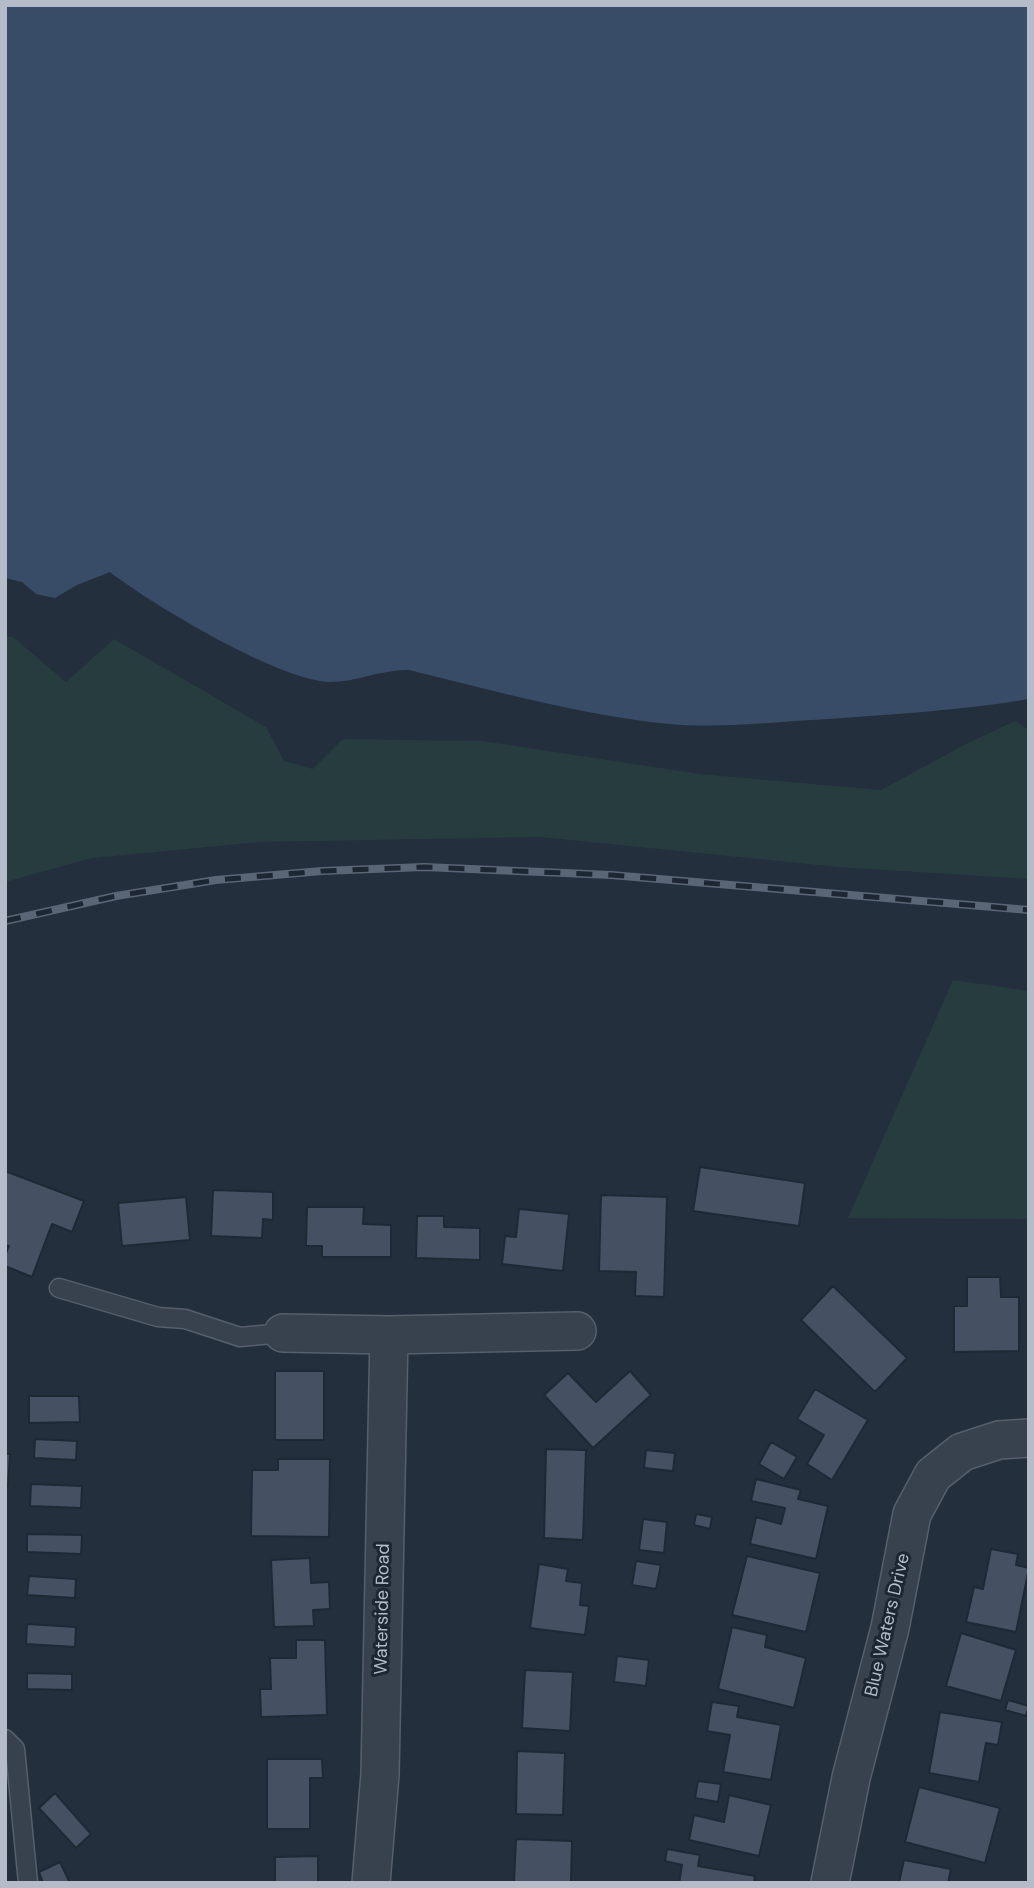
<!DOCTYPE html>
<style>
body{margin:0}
#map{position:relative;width:1034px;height:1888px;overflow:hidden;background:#242f3e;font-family:"DM Sans",sans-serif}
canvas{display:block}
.frame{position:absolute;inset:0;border:7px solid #b4bcc9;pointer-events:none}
</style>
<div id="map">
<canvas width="1034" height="1888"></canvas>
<div class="frame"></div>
</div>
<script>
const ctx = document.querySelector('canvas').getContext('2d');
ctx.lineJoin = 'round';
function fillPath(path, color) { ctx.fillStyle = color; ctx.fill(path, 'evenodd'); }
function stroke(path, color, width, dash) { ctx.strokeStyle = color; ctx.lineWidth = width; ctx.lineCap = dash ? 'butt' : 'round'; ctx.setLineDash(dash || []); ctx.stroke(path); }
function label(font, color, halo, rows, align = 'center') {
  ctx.font = font + ' "DM Sans",sans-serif'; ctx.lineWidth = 6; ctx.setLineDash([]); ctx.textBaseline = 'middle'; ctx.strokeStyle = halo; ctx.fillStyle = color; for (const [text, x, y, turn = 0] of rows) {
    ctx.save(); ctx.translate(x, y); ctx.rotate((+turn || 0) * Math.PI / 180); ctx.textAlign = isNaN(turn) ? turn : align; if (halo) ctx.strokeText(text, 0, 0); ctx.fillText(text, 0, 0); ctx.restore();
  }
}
const green = new Path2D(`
 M5,637h8l53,45 48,-43 152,88 18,34 29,8 30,-30 139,2 218,33 181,16 85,-46 49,-23 14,9v149l-191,-12 -298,-30 -280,5 -168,16 -87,24z
 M953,980l76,11v228l-181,-1z`);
const water = new Path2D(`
 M5,5h1024v694c-72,12 -145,16 -217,21 -47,3 -96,8 -143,4 -88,-9 -174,-33 -260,-54 -27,-1 -52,12 -79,12 -50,-1 -179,-78 -220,-110l-33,13 -22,13 -19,-4 -14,-12 -17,-4z`);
const building = new Path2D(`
 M700,1167l105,16 -6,43 -106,-15z
 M5,1171l79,30 -12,31 -20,-8 -20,53 -27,-11v-10l4,-10 -4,-1z
 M213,1190l60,2v28l-10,-1 -1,19 -51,-2z
 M601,1195l66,2 -3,100 -29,-1 1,-24 -37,-1z
 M186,1197l4,43 -68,6 -4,-43z
 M307,1207h57l-1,17 28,1v32h-69v-11h-16z
 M519,1209l50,5 -6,57 -61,-7 3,-28 11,1z
 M417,1216h27v11l36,1v32l-64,-2z
 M967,1277h33l1,20h18v54l-65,1v-46h13z
 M833,1286l74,72 -32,34 -74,-72z
 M275,1371h49v69h-49z
 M630,1371l21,24 -58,53 -49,-53 24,-22 28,29z
 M815,1389l53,31 -36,60 -25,-16 17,-29 -27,-16z
 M29,1396h50l1,26 -51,1z
 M35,1439l42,2 -1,19 -42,-2z
 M771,1442l26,15 -13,22 -25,-15z
 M546,1449l40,1 -3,90 -39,-2z
 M646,1450l29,3 -2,18 -29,-3z
 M5,1454h5l-2,32h-3z
 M278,1459h52l-1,78 -78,-1 1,-66h26z
 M756,1479l45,11 -3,9 30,7 -12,53 -66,-15 6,-27 25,7 4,-16 -34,-7z
 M31,1484l51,2 -1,22 -51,-2z
 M696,1514l16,3 -2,12 -16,-4z
 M643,1519l24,3 -3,31 -25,-3z
 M27,1534l55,1 -1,19 -54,-2z
 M991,1549l27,5 -2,11 13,3 -13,64 -50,-10 8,-35 9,2z
 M747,1556l73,17 -14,59 -74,-17z
 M310,1558l1,25 18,-1 1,27 -17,1 1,16 -40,1 -3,-67z
 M636,1561l25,4 -5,24 -24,-4z
 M539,1564l29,5 -2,12 16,2 -2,22 9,1 -4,29 -55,-7z
 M29,1576l47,3 -1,19 -48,-3z
 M27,1624l49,3 -1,20 -49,-3z
 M732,1627l35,8 -2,12 41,11 -12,50 -76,-19z
 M961,1633l55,17 -15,51 -55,-15z
 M296,1640h29l2,75 -66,2 -1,-28h11l-1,-31h26z
 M617,1656l32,4 -3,26 -32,-4z
 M525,1670l48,2 -3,59 -48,-3z
 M27,1673l45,1v16l-45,-1z
 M1008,1700l21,6 -3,10 -21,-6z
 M712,1702l27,4 -2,11 44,8 -10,55 -48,-8 7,-37 -23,-4z
 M940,1712l62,10 -4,23 -12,-2 -7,39 -50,-9z
 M517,1751l48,2 -2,62 -47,-1z
 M267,1759h55l1,19h-13v51h-43z
 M698,1781l23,3 -3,18 -23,-4z
 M919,1787l81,21 -15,55 -80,-21z
 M55,1793l36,41 -15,14 -37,-40z
 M729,1795l42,10 -12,51 -70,-16 5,-25 30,7z
 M516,1839l56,2 -1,42h-57z
 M667,1849l33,6 -2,11 57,10 -1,7h-75l3,-18 -17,-4z
 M318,1856v27h-43v-26z
 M904,1860l47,9 -3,14h-49z
 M60,1862l10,21h-27l-4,-11z`);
const service = new Path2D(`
 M59,1288l99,29 27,2 55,18 43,-4
 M5,1739l10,10 13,134`);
const minor = new Path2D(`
 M283,1333l106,2
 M371,1883l9,-109 9,-439 188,-4
 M830,1883l21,-105 39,-150 22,-114 21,-39 29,-23 37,-12 30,-2`);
const rail = new Path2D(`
 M5,921l111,-25 100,-16 106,-9 102,-4 187,8 418,35`);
const streetNames = [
 ["Waterside Road",383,1609,-89],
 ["Blue Waters Drive",888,1625,-77]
];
fillPath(green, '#263c3f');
fillPath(water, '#394c67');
fillPath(building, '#455162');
stroke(building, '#1f2835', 2);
stroke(service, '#565f6c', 21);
stroke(minor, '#565f6c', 40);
stroke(service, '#38414e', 18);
stroke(minor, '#38414e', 37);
stroke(rail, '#5a6575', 8);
stroke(rail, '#1d2633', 5, [16]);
label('18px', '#b4bcc9', '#1d2633', streetNames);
</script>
